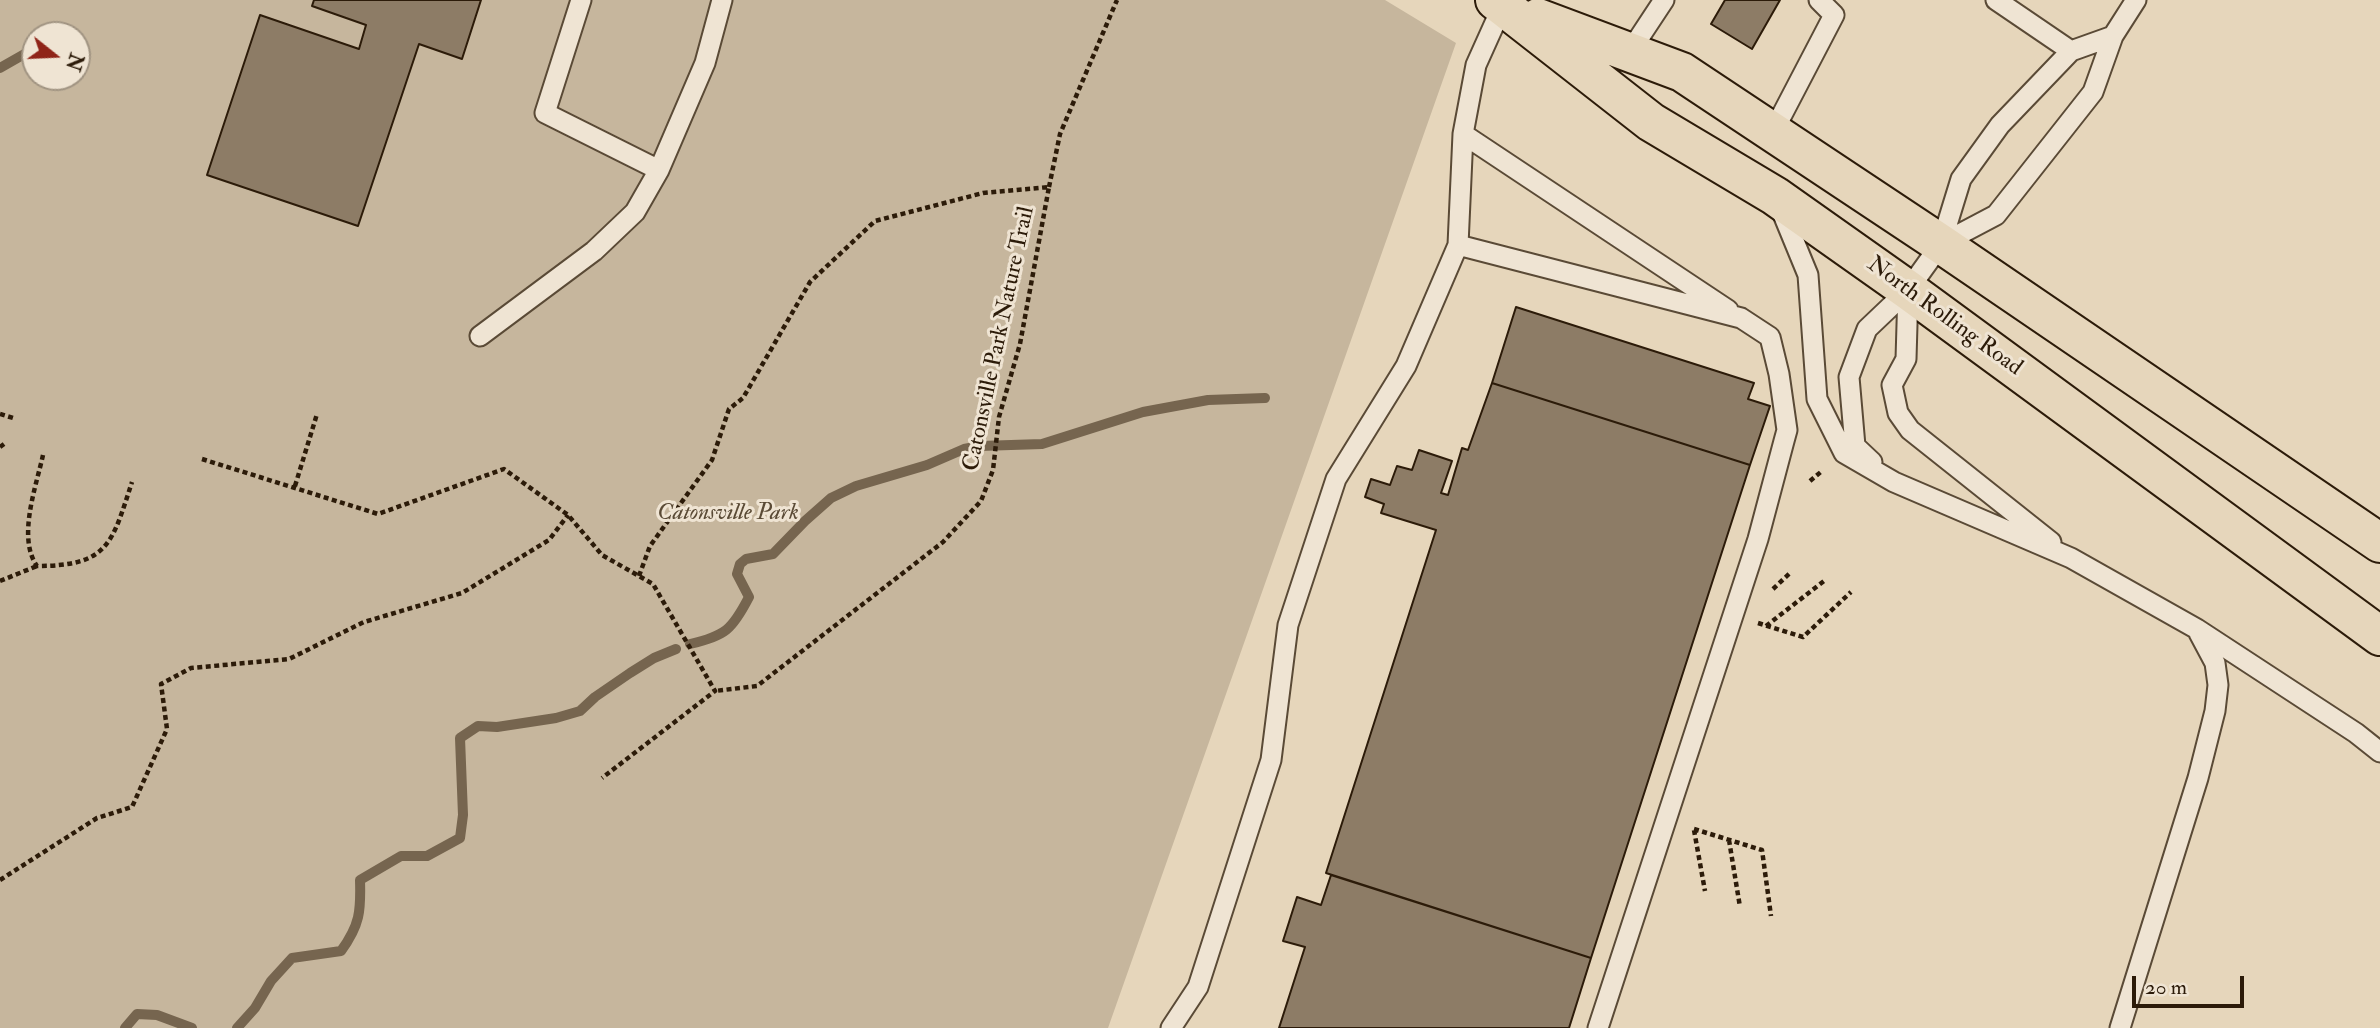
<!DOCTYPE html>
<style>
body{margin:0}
#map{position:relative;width:2380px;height:1028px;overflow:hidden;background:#e6d6bb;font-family:"IM FELL Double Pica",serif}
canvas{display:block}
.north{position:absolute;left:21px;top:21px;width:70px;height:70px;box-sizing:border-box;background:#efe4d3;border:2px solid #a19482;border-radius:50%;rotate:108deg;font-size:19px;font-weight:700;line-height:28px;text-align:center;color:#2c1b09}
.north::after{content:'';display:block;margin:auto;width:24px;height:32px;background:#8f2418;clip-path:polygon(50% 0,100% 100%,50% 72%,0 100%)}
.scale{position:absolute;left:2132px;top:976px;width:112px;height:32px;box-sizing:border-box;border:4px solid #2c1b09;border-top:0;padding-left:9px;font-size:21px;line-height:24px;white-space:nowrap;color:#2c1b09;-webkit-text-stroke:5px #efe4d3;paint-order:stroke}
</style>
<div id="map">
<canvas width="2380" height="1028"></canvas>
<div class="north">N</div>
<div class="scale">20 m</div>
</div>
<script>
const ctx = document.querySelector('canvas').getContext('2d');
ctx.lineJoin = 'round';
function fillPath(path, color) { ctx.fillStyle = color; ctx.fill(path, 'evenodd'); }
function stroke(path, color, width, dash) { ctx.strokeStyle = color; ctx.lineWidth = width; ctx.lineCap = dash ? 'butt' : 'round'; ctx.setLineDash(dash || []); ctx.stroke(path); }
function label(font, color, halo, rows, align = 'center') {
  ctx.font = font + ' "IM FELL Double Pica",serif'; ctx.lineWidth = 6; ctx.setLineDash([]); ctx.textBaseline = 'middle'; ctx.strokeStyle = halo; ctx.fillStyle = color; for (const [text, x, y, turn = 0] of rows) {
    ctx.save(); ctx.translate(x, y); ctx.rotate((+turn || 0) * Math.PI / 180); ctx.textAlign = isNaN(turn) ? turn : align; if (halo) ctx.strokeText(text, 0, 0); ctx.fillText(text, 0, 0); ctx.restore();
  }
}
const green = new Path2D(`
 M0,0h1385l71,43 -348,985h-1108zM35,35h42v42h-42z`);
const stream = new Path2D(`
 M0,68l35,-20
 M690,644c35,-8 42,-14 59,-47l-12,-23 3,-10 6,-5 27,-5 32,-33 26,-23 25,-12 71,-21 37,-16 16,-3 62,-2 101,-32 65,-12 57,-2
 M125,1028l12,-14 20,1 35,13
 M237,1028l18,-20 16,-27 21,-23 49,-7c19,-26 20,-40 19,-71l41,-24h26l33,-18 3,-23 -3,-77 18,-12 19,1 59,-9 24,-7 15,-14 35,-24 24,-15 22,-9`);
const building = new Path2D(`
 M314,0h167l-19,59 -43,-15 -61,182 -151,-51 53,-160 99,34 7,-24 -54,-19z
 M1725,0h55l-28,49 -41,-25z
 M1516,307l238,76 -6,16 22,7 -20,59 -258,-82z
 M1492,383l258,82 -159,493 -265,-85 110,-343 -55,-17 3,-9 -19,-7 6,-18 19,6 7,-19 15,4 7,-20 33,11 -11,32 7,2 14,-47 6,2z
 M1331,875l260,83 -22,70h-290l26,-81 -22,-6 14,-44 24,8z`);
const path = new Path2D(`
 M1049,187l11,-53 57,-134
 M0,414l13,4
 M0,447l4,-3
 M43,455c-7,32 -26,83 -6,111 72,0 75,-23 95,-84
 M202,459l176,55 126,-45 64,46 34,40 51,29 62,107 -113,87
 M1810,481l12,-10
 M295,486l22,-72
 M639,576l11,-30 62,-86 17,-51 14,-11 67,-116 65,-61 108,-28 66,-6 -29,157 -21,73 -6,53 -12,31 -38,41 -186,144 -42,5
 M0,581l37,-15
 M1773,589l17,-16
 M1758,623l45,14 48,-45
 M1766,626l58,-45
 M1694,829l68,21 9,66
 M1694,830l11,61
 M1729,840l11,67
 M0,880l97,-62 35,-11 35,-78 -6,-45 30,-16 98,-9 75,-37 98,-29 87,-53 19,-25`);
const service = new Path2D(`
 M581,0l-36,113 114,57
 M1996,0l75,51
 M1503,5l-27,60 -13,69 -5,111 283,73 29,19 9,37 8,56 -3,11 -26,98 -160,489
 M1629,53l35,-53
 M1773,132l61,-117 -15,-15
 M1463,134l265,176
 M1780,207l28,68 9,124 27,54 50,29 177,76 126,71 159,104 24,19
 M1941,244l55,-29 97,-123 20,-56 23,-36
 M1908,290l-2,69 -14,26 6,28 12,17 141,112
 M480,336l114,-85 41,-39 24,-42 46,-107 17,-63
 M1872,462l-17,-16 -6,-69 18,-48 41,-39 33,-46 20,-65 39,-54 71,-74 42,-15
 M1171,1028l27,-41 73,-227 17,-135 48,-146 70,-113 52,-121
 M2120,1028l78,-250 17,-67 3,-26 -3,-22 -16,-30`);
const primary = new Path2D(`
 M1495,0l156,122 124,74 133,94 472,346
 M1538,18l144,54 259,172 439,299`);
const streetNames = [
 ["North Rolling Road",1944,317,36],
 ["Catonsville Park Nature Trail",1000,339,-78]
];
const parkNames = [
 ["Catonsville Park",728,514]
];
fillPath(green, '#c6b69d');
stroke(stream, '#76654f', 10);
fillPath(building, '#8d7c66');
stroke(building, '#2c1b09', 2);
stroke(service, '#5a4a36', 23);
stroke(primary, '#2c1b09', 42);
stroke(path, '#2c1b09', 4.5, [5, 3.5]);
stroke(service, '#efe4d3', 19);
stroke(primary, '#e6d6bb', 38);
label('23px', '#2c1b09', '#efe4d3', streetNames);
label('italic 23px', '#5a4a35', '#efe4d3', parkNames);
</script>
